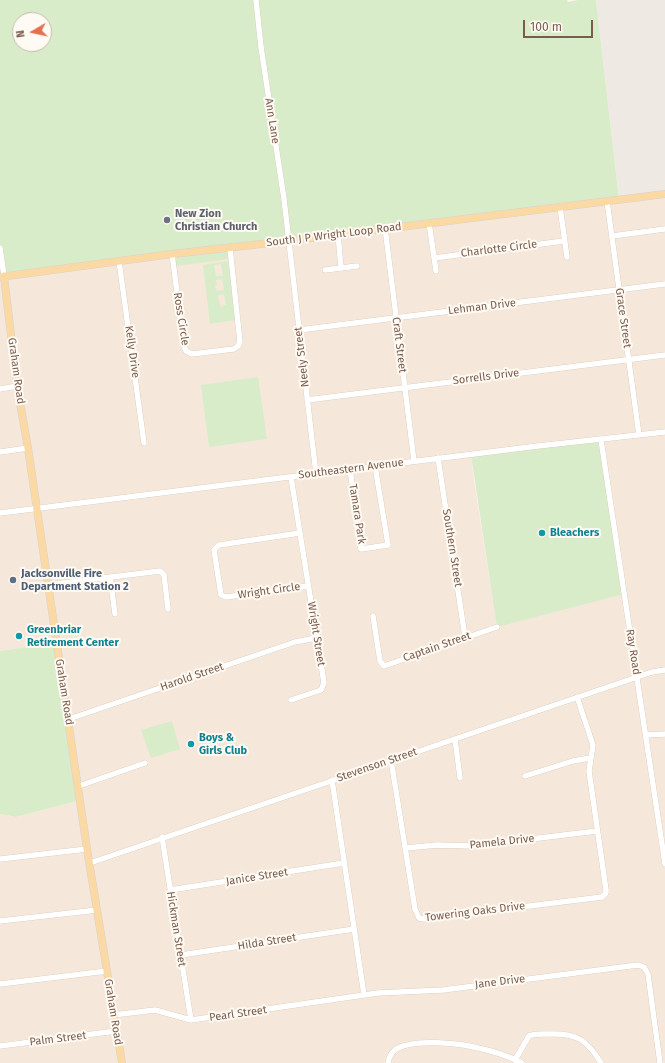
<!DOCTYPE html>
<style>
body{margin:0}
#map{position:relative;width:665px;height:1063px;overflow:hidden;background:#fdf6ec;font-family:"Fira Sans",sans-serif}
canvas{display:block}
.north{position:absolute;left:12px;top:12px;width:40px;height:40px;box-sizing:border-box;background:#fffaf3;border:1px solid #cabbb1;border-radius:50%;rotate:261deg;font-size:11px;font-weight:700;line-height:16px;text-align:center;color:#7a5c4d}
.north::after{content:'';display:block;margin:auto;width:14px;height:18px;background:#e76f51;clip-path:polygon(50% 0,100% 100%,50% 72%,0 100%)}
.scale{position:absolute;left:523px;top:20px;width:70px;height:18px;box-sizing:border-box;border:2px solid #7a5c4d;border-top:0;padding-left:5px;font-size:12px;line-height:14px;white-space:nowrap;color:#7a5c4d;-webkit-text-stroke:3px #fffaf3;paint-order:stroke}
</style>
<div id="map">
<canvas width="665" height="1063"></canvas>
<div class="north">N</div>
<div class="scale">100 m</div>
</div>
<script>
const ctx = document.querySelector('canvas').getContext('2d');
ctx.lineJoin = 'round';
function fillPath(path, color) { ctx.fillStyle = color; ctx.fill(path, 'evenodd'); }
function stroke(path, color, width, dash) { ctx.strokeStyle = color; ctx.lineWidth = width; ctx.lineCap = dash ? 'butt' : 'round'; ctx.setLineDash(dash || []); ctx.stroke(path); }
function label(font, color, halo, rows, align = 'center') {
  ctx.font = font + ' "Fira Sans",sans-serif'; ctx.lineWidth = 4; ctx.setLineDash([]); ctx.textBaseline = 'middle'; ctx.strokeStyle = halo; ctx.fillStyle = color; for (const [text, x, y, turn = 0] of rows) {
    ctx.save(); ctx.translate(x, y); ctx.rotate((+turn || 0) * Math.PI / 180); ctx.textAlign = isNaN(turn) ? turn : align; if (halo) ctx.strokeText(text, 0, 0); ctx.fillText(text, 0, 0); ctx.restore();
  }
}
const residential = new Path2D(`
 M665,194v869h-665v-249l16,3 65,-17 -24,-156 -57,7v-374zM471,455l26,172 -23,-148z`);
const industrial = new Path2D(`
 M596,0h69v194l-46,5z`);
const green = new Path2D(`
 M0,0h567l1,2 10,-2h18l23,199 -619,78zM20,20h24v24h-24z
 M225,251l3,2 1,6 -53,7 -1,-6 3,-4z
 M228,261l7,59 -25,4 -7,-59zM221,264l2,12h-7l-2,-11zM222,279l2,11 -6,1 -2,-1 -1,-4h2l-1,-6zM224,294l2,11 -6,1 -2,-11z
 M258,377l9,62 -58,8 -8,-62z
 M601,440l23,154 -127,33 -26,-173z
 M57,643l24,157 -65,17 -16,-3v-163z
 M172,721l8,28 -29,9 -10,-28z`);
const minor = new Path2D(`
 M256,0l5,47 23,152 32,275
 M607,201l32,234
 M560,207l7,50
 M429,223l7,48
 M385,228l29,233
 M338,234l3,34
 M612,236l53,-7
 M0,248l4,28
 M172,254l12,92 2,5 6,3 42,-5 4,-3 2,-4 -10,-94
 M434,258l130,-17
 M119,261l25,182
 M325,270l32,-4
 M299,330l366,-46
 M0,389l17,-3
 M307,400l358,-45
 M601,440l64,424
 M0,452l28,-4
 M438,458l27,179
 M350,469l11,80 27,-4 -13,-79
 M0,513l538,-67 127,-14
 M300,533l-81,12 -5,5 7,45 5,2 82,-11
 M110,577l5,37
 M47,585l113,-14 4,4 4,34
 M373,616l7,45 4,5 113,-39
 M291,700l30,-10 3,-7 -33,-206
 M69,719l226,-77 21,-4
 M646,735l19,-1
 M455,739l5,39
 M391,760l24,149 4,9 5,1 178,-22 4,-4v-3l-17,-119 4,-26 -16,-48
 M525,776l48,-15 17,-3
 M332,780l32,215
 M79,786l66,-23
 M162,837l29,183
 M406,848l31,-3 36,1 124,-15
 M0,859l87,-10
 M90,863l562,-191 13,-2
 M170,890l174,-27
 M0,921l97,-11
 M181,955l173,-26
 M0,984l107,-13
 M113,1015l42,-5 36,10 187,-27 65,-3 195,-25 6,2 4,7 12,89
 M0,1046l116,-15
 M515,1060l14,-24c6,-3 14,-2 21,-2 27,-1 37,6 51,29
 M388,1063c1,-6 4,-12 10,-15 17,-9 62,-5 80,0 15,3 30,8 44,15`);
const major = new Path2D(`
 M4,276l13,110 11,62 59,401 35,214
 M0,277l172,-23 116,-13 377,-47`);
const markers = [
 [167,220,4,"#6b7280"],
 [542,533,4,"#0f9aa8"],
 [13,580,4,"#5c6f8a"],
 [19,636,4,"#0f9aa8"],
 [191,744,4,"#0f9aa8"]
];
const streetNames = [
 ["Ann Lane",272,121,81],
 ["South J P Wright Loop Road",334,235,-7],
 ["Charlotte Circle",499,249,-7],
 ["Lehman Drive",482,307,-7],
 ["Grace Street",623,318,82],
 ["Ross Circle",181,319,81],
 ["Craft Street",399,345,83],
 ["Kelly Drive",132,352,82],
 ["Neely Street",302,357,-97],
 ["Graham Road",16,371,82],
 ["Sorrells Drive",486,377,-7],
 ["Southeastern Avenue",351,469,-7],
 ["Tamara Park",357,514,81],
 ["Southern Street",452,548,81],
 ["Wright Circle",269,591,-8],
 ["Wright Street",316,634,81],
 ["Captain Street",437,647,-19],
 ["Ray Road",633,652,81],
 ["Harold Street",192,677,-19],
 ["Graham Road",64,692,81],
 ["Stevenson Street",377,765,-19],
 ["Pamela Drive",502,842,-6],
 ["Janice Street",257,877,-9],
 ["Towering Oaks Drive",475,912,-7],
 ["Hickman Street",176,929,81],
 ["Hilda Street",267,942,-9],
 ["Jane Drive",500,982,-7],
 ["Graham Road",113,1012,81],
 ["Pearl Street",238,1014,-8],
 ["Palm Street",58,1039,-7]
];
const worshipNames = [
 ["New Zion",175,214],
 ["Christian Church",175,227]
];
const cultureNames = [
 ["Bleachers",550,533],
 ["Greenbriar",27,630],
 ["Retirement Center",27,643],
 ["Boys &",199,738],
 ["Girls Club",199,751]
];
const serviceNames = [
 ["Jacksonville Fire",21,574],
 ["Department Station 2",21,587]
];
fillPath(residential, '#f5e8da');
fillPath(industrial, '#efe9e4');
fillPath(green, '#d8ecc9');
stroke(minor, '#d1beb0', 6);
stroke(major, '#dad1cd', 8);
stroke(minor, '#fff', 5.5);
stroke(major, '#fbd9a5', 7);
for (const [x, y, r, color] of markers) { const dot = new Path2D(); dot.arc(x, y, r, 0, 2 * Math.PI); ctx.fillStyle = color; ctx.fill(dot); stroke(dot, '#fffaf3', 1.5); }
label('11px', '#7a5c4d', '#fffaf3', streetNames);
label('bold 11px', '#5b616d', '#fffaf3', worshipNames, 'left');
label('bold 11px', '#0d838f', '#fffaf3', cultureNames, 'left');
label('bold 11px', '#4e5e75', '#fffaf3', serviceNames, 'left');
</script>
